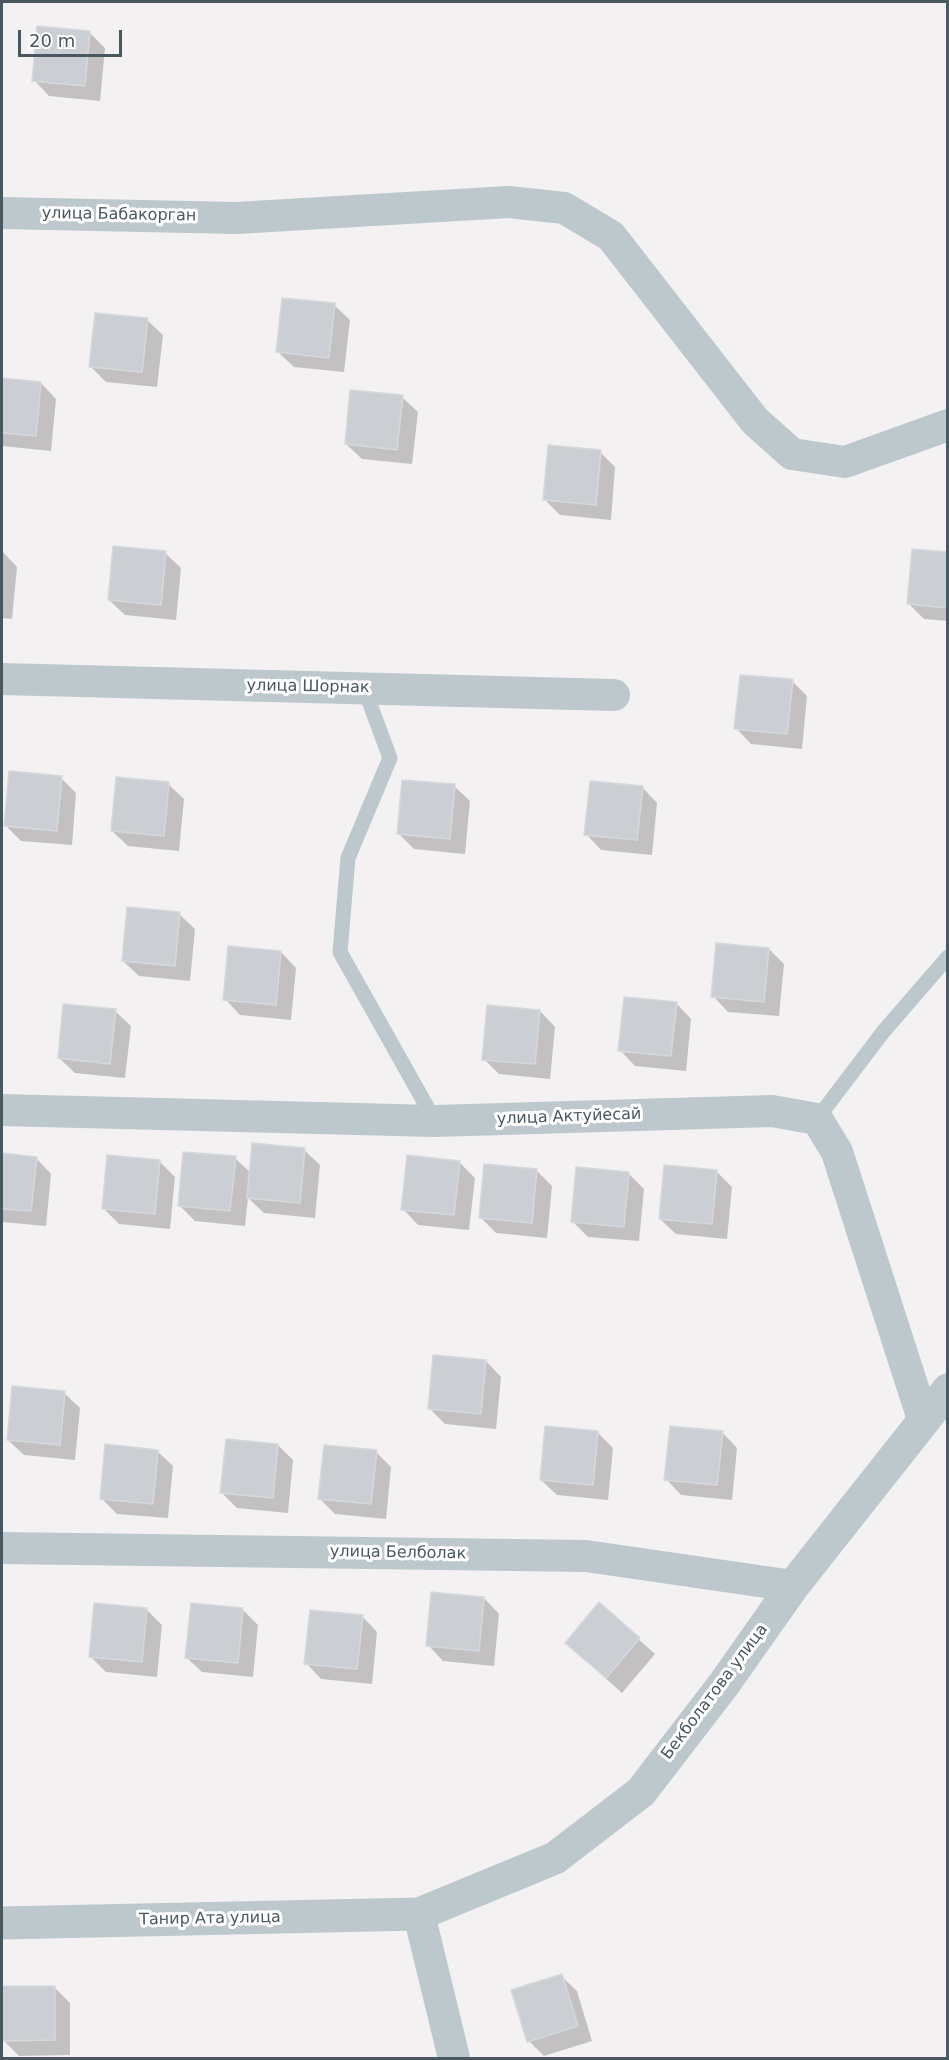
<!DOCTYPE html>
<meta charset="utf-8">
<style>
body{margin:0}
#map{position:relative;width:949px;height:2060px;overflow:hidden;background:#f3f1f1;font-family:"DejaVu Sans",sans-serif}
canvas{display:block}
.frame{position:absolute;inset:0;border:3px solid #49585f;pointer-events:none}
.scale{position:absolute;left:18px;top:30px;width:104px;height:27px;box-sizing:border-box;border:3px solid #49585f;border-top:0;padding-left:8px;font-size:18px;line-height:21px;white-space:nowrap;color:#49585f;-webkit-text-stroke:4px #fff;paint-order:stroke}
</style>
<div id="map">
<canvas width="949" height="2060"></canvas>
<div class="frame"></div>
<div class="scale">20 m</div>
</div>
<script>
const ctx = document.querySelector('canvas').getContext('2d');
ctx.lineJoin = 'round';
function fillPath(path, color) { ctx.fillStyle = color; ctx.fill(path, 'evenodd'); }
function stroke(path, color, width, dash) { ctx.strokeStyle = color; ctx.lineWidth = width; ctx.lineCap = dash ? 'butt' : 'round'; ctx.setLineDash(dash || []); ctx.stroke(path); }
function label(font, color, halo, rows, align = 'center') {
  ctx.font = font + ' "DejaVu Sans",sans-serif'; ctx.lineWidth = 6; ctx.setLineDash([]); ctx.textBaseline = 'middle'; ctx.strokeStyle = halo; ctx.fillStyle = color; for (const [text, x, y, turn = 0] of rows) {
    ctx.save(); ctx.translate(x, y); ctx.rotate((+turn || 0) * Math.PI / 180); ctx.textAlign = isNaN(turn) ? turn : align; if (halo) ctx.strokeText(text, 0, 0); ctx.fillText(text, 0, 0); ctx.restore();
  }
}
const shadow = new Path2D(`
 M90,33l15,15 -5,53 -51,-5 -15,-16z
 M334,305l16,15 -6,52 -50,-5 -16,-15z
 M147,320l16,15 -6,52 -51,-5 -15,-15z
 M2,379l39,4 15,16 -5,52 -49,-5z
 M402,397l16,15 -6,52 -50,-5 -16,-15z
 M600,452l15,15 -4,53 -51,-5 -16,-16z
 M2,551l15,16 -5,52 -10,-1z
 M165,553l16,15 -5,52 -51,-5 -16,-15z
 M948,554v67l-24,-2 -16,-16z
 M792,681l15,15 -5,53 -51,-5 -15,-16z
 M61,778l15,15 -4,52 -51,-4 -16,-16z
 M168,784l16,15 -5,52 -51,-5 -16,-15z
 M454,786l16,15 -5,53 -51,-5 -16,-16z
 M642,787l15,16 -5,52 -51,-5 -15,-16z
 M179,914l16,15 -5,52 -51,-5 -16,-15z
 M769,949l15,15 -5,52 -51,-4 -15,-16z
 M281,952l15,16 -5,52 -51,-5 -15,-16z
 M676,1003l15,16 -5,52 -51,-5 -15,-16z
 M115,1011l16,15 -6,52 -50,-5 -16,-15z
 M540,1011l15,16 -5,52 -51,-5 -15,-15z
 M304,1150l16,15 -5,53 -51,-5 -16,-15 -3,28 -50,-5 -16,-16 56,-47 16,15z
 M2,1155l34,3 15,16 -5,52 -44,-4z
 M159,1161l16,16 -5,52 -51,-5 -16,-16z
 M459,1162l16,16 -6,52 -51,-5 -15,-16z
 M536,1170l16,16 -5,52 -51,-5 -16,-16z
 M716,1171l16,16 -5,52 -51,-5 -16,-15z
 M629,1174l15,15 -5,52 -51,-4 -16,-16z
 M486,1361l15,16 -5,52 -51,-5 -16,-16z
 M64,1393l16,15 -5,52 -51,-5 -16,-15z
 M597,1432l16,16 -5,52 -51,-5 -16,-15z
 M722,1432l15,16 -5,52 -51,-5 -15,-16z
 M278,1445l15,15 -5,53 -51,-5 -15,-15z
 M157,1451l16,15 -5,52 -51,-4 -16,-16z
 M376,1452l15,15 -5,52 -51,-5 -15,-15z
 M484,1598l15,16 -5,52 -51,-5 -15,-16z
 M599,1604l56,50 -33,39 -55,-50z
 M242,1609l16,16 -5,52 -51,-5 -16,-15z
 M147,1610l15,15 -5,52 -51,-5 -15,-15z
 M362,1616l15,16 -5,52 -51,-5 -15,-16z
 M561,1976l16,15 15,50 -48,15 -15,-15z
 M54,1987l16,16v52l-51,1 -16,-16z`);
const building = new Path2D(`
 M37,26l53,5 -5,55 -53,-5z
 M282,298l53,5 -6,55 -53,-6z
 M95,313l53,5 -6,54 -53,-5z
 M2,378l39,4 -5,54 -34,-3z
 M350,390l53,5 -6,55 -52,-6z
 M548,445l53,5 -5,55 -53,-5z
 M113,546l53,5 -5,54 -53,-5z
 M912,549l36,3v56l-41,-4z
 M740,675l53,4 -6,55 -53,-5z
 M9,771l53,5 -5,55 -53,-5z
 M116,777l53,5 -5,54 -53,-5z
 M402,780l53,4 -5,55 -53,-5z
 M590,781l53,5 -6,54 -53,-5z
 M127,907l53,5 -5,54 -53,-5z
 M716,943l53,5 -5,54 -53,-5z
 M228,946l53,5 -5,54 -53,-5z
 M624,997l53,5 -6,54 -53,-5z
 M63,1004l53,5 -6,55 -52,-6z
 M487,1005l53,5 -5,54 -53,-4z
 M252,1143l53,5 -5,55 -53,-5z
 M183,1152l53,4 -6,55 -52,-5z
 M2,1153l35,4 -6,54 -29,-2z
 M107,1155l53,5 -5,54 -53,-5z
 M407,1155l53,6 -6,54 -53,-5z
 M484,1164l53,5 -5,54 -53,-5z
 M664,1165l53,5 -5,54 -53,-5z
 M576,1167l53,5 -5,55 -53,-5z
 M433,1355l53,5 -5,54 -53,-5z
 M12,1386l53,5 -5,54 -53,-5z
 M545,1426l53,5 -5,54 -53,-5z
 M670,1426l53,5 -6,54 -53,-5z
 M226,1439l52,5 -5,54 -53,-5z
 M105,1444l53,6 -5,54 -53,-5z
 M324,1445l53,5 -6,54 -53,-5z
 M431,1592l53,5 -5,54 -53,-5z
 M599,1602l41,36 -34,40 -41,-35z
 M94,1603l53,5 -5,54 -53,-5z
 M191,1603l52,5 -5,55 -53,-5z
 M310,1610l53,5 -6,54 -53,-5z
 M562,1974l16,52 -51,16 -16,-52z
 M2,1986h53v54l-53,1z`);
const service = new Path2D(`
 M364,688l26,70 -42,100 -8,94 95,169
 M817,1119l66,-87 65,-75`);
const minor = new Path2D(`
 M2,213l234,5 273,-16 55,6 47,28 144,185 37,33 53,8 103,-37
 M2,679l612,16
 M2,1110l433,11 337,-10 45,8 20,33 86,267
 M2,1548l584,8 207,30
 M419,1914l35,144`);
const tertiary = new Path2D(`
 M2,1923l417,-9 136,-56 86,-66 83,-108 69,-98 155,-196`);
const streetNames = [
 ["улица Бабакорган",119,215,1],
 ["улица Шорнак",308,687,1],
 ["улица Актуйесай",569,1117,-2],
 ["улица Белболак",398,1553,1],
 ["Бекболатова улица",715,1692,-53],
 ["Танир Ата улица",210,1919,-1]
];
fillPath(shadow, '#0003');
fillPath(building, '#cbcfd3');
stroke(building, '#d5d8dc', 1.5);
stroke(service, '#bdc8cd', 15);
stroke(minor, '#bdc8cd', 32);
stroke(tertiary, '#bdc8cd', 33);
label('16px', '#49585f', '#fff', streetNames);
</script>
